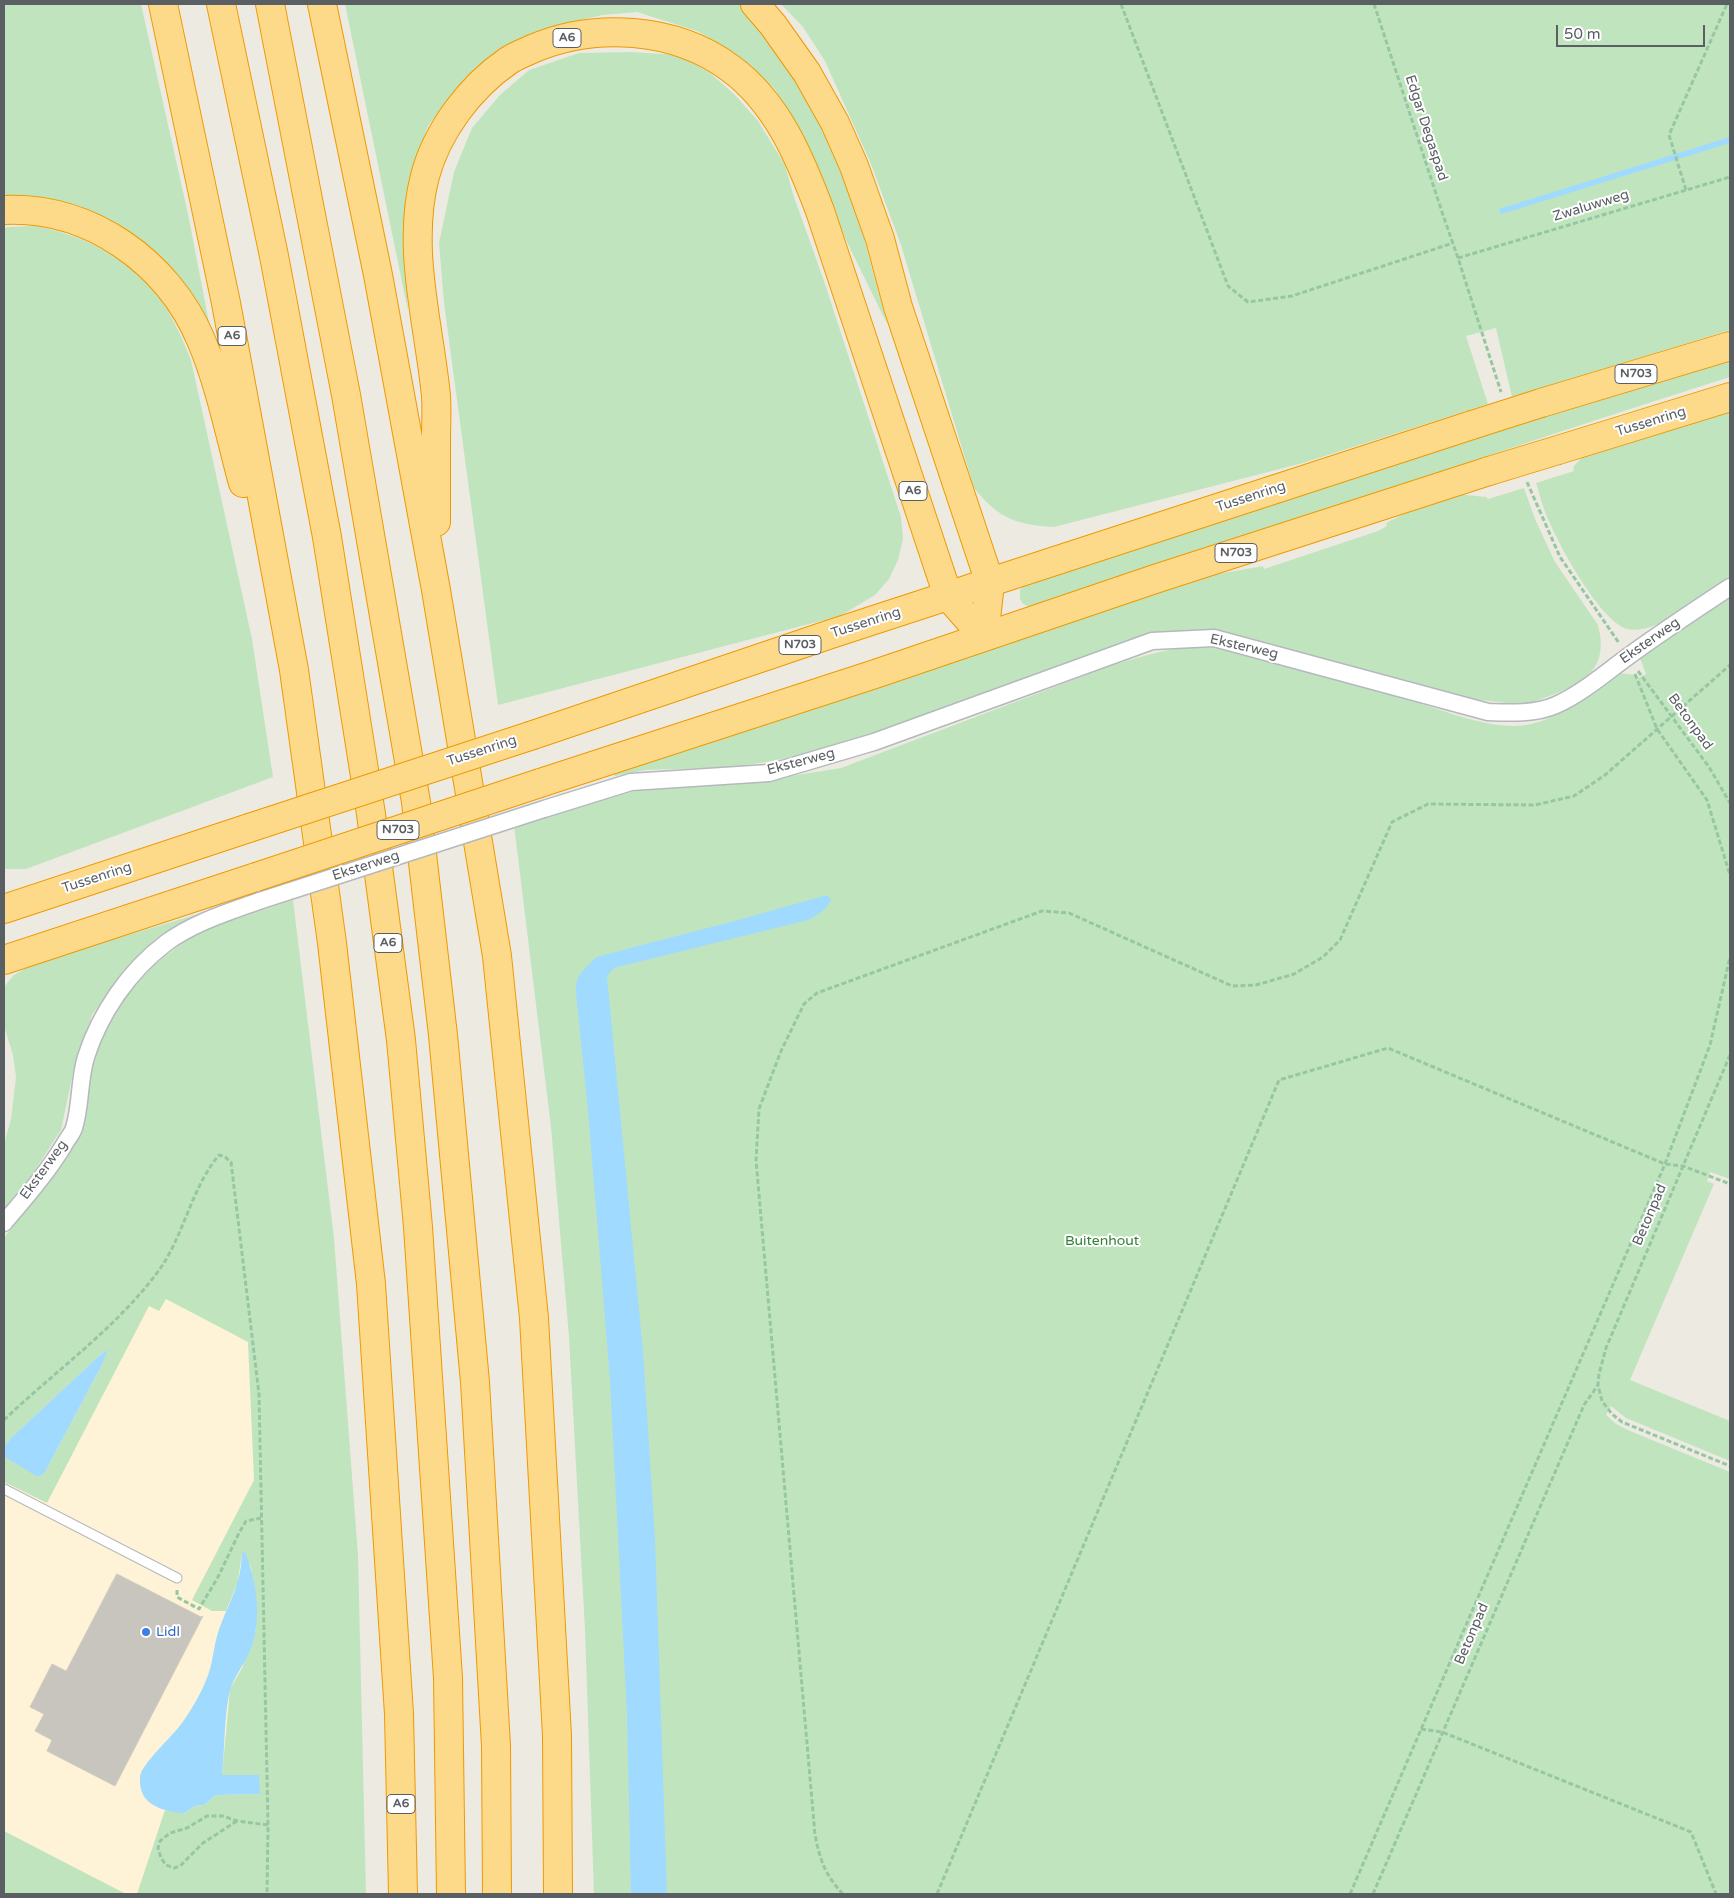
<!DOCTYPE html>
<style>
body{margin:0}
#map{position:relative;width:1734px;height:1898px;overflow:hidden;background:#edeae2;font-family:"Varela Round",sans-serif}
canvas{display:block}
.frame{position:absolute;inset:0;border:5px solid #5a5f63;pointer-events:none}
.scale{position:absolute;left:1556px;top:25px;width:149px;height:22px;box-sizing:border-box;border:2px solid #5a5f63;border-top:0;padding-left:6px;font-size:15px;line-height:18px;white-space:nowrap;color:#5a5f63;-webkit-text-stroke:4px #fff;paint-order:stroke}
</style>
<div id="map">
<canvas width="1734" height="1898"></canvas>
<div class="frame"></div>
<div class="scale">50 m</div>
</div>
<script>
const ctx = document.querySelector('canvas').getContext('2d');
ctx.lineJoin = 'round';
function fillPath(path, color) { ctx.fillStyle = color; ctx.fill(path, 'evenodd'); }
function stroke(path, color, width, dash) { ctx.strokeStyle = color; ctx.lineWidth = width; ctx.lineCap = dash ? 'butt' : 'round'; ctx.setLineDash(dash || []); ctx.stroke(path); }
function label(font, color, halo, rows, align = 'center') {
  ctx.font = font + ' "Varela Round",sans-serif'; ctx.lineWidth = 4; ctx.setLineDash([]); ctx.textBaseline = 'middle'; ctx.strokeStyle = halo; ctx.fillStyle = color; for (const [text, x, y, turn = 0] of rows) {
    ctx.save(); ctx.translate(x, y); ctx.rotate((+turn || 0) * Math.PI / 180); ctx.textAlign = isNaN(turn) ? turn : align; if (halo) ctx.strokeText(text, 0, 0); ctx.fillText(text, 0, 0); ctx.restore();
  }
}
const commercial = new Path2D(`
 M242,1033l44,861h-282v-579z`);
const green = new Path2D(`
 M4,4h137l47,210 23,119 -39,-56 -168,-77z
 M345,4h400l40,50 55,96 47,174 -40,-82 -28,-65 -33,-70 -12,-19 -32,-28 -22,-16 -23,-13 -60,-19 -34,3 -45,10 -33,13 -32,19 -36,31 -29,38 -17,47 -7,65 4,73z
 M781,4h949v326l-218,67 -16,-69 -30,8 22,68 -185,59 -249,64c-38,-2 -56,-9 -80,-39l-73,-243 -30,-81 -46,-103 -22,-34z
 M630,52l50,3 30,18 24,21 24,27 27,44 8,29 31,87 77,236 2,22 -5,21 -9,19 -14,16 -35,21 -342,89 -54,-402 -5,-60 15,-71 18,-44 28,-33 29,-25 50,-17z
 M10,227c11,0 24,-2 34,1 46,9 90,36 118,74 12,18 21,38 29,58l61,279 21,138 -247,92h-22v-641z
 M1730,356v21c-234,74 -465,155 -699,230l-8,-3 -3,-5v-9l6,-7z
 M1730,405v172c-18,13 -67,50 -88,52 -4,1 -11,1 -15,0 -29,-9 -73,-92 -83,-120 -3,-8 -5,-17 -8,-26l38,-12 -1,-4 16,-17z
 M1524,488l11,31 20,43 43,63c11,41 -11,57 -46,70 -10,4 -22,9 -33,9 -14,0 -28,-4 -42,-4l-253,-66c-28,-5 -42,-4 -70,0l-294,106 -61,16 -62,11 -91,3 -31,6 -2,-4 594,-196 56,-10 1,3 114,-38 9,-5 -1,-3 26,-13 45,-16 29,3 2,2z
 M1730,593v586l-20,-7 -3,9 7,3 -84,196 100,41v40l-104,-43 -15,-12 -5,9 10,9 14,7 100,41v422h-1136l-9,-264 -16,-293 -18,-210 -37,-302 124,-35 127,-10 76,-12 269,-102c27,-8 56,-18 85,-19 27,0 55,9 82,16 49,12 97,27 145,41 31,10 72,26 104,21 35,-6 64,-31 91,-52l19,2 2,3 8,-4 -6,-16z
 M293,900l41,338 24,317 8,339h-229l28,-84 18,4 12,-8 9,-1 12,-10 44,-1 -38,-19 8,-86 12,-21 14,-38v-27l-5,-36 -9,-14 -4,28 -12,30h-14l-20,-11 62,-120 -6,-138 -82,-43 -7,12 -10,-5 -102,197 -43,-21v-30l2,5 40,13 57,-107 4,-12 -6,3 -90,84 -7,9v-209l44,-57 37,-74 7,-37 5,-19 9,-20 21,-37 27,-29 35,-27 30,-15 20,-5z
 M198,914l-31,18 -31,26 -24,29 -20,28 -18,53 -13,62 -26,40 -31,39v-65l7,-25 5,-42 -3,-22 -9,-29v-39l10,-12 21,-12z
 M4,1831l122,63h-122z`);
const water = new Path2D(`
 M827,895l4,5c-5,10 -13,15 -23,20l-186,46 -8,2 -7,8 36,375 12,187 12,356h-36l-4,-179 -17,-335 -22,-269 -12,-117v-10l3,-9 17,-18 146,-38z
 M108,1350l-5,13 -57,107 -4,5 -6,1 -31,-19 -1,-10 7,-9 90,-84z
 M245,1552c12,29 18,72 4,101 -5,12 -16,25 -19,38 -6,23 -5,59 -8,84h37l1,19 -44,1 -12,10 -9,1 -12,8c-22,-4 -45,-9 -43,-37 1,-13 33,-41 42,-54 11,-16 22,-34 28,-54 3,-11 4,-22 7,-33 5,-18 15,-35 20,-53 4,-10 4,-21 5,-30z`);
const stream = new Path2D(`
 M1502,211l228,-71`);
const building = new Path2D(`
 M117,1574l84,43 2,-1 -88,170 -68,-35 5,-11 -17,-9 9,-17 -14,-7 22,-43 14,7z`);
const path = new Path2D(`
 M1121,4l107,282 20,16 44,-6 161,-53
 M1374,4l69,211 15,43 43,134
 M1686,190l-17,-55 58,-131
 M1458,258l272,-81
 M1527,482l33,75 59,86
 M1638,671l71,96 21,36
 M1635,674l22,55 50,71 23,75
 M1730,1055l-124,293 -7,26 -1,11 4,16 10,13 10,8 108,44
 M4,1420c51,-49 110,-90 153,-147 27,-36 33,-83 62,-118l6,2 6,5 28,232 9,431 -1,69
 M177,1590v7l22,12 19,-32 21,-44 7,-12 15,-3
 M1421,1729l21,3 249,100 25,62
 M237,1821l-34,22 -23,23 -6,2 -8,-3 -5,-7 -3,-10 2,-7 10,-8 17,-5 20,-12h16l14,5 31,4
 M843,1894c-18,-19 -23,-34 -28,-59l-59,-675 3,-51 22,-58 23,-47 13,-11 225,-82 27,2 163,73 24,-1 38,-11 29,-17 17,-17 52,-118 36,-18 107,1 39,-9 31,-21 125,-110
 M937,1894l342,-814 109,-32 277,116 18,2 47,18
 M1350,1894l315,-730 45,-119 20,-88
 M1373,1894l211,-489 14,-20`);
const lane = new Path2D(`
 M4,1489l173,89`);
const street = new Path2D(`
 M544,809l87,-27 138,-9 105,-31 278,-101 62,-3 274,74c22,1 48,2 68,-7 25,-11 48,-31 70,-47 34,-25 69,-48 104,-71
 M4,1223c21,-25 43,-50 60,-78 3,-6 8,-11 10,-17 7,-22 5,-49 12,-71 14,-44 43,-86 80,-114 27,-20 62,-31 93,-42`);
const highway = new Path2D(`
 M163,4l63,299 68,367 38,273 39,341 28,430 4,180
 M221,4l53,252 53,281 44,277 30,226 17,187 30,451 3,216
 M270,4l76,391 70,407 27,233 32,347 21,364 1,148
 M322,4l56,271 58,315 61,366 37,362 23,418 1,158
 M755,4l18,21 34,48 28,50 19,43 26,73 18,68 92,276 -6,54
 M4,210c86,-4 164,52 197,130 19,44 29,96 42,143
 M1541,403l189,-57
 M1558,450l172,-53
 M436,522c0,-27 0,-54 0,-81 0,-15 1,-30 0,-45 -7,-72 -30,-148 -11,-220 12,-45 45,-89 83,-115 7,-5 16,-8 24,-12 62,-27 143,-22 198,19 47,34 70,90 90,143l128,385 36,41
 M533,735l298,-101 641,-209
 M540,783l332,-108 283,-96 334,-108
 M4,909l245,-81
 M4,960l252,-83`);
const streetBridge = new Path2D(`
 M259,901l285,-92`);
const highwayBridge = new Path2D(`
 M1472,425l69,-22
 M1489,471l69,-21
 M249,828l284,-93
 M256,877l284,-94`);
const markers = [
 [146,1632,5,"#3f7fe0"]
];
const shields = [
 [567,38,28],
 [232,336,28],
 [1636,374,42],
 [913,491,28],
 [1236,553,42],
 [800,645,42],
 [398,830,42],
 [388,943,28],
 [401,1804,28]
];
const shieldNames = [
 ["A6",567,38],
 ["A6",232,336],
 ["N703",1636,374],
 ["A6",913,491],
 ["N703",1236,553],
 ["N703",800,645],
 ["N703",398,830],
 ["A6",388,943],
 ["A6",401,1804]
];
const streetNames = [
 ["Edgar Degaspad",1426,128,72],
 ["Zwaluwweg",1591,206,-17],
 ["Tussenring",1651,422,-17],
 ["Tussenring",1251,497,-18],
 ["Tussenring",866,623,-18],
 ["Eksterweg",1650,641,-35],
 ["Eksterweg",1244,647,13],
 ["Betonpad",1690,722,54],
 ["Tussenring",482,751,-18],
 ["Eksterweg",801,762,-15],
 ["Eksterweg",366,866,-18],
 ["Tussenring",97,878,-18],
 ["Eksterweg",44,1170,-54],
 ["Betonpad",1650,1215,-67],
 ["Betonpad",1472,1634,-67]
];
const parkNames = [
 ["Buitenhout",1102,1241]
];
const shopNames = [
 ["Lidl",156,1632]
];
fillPath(commercial, '#fef3d7');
fillPath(green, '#c0e5be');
fillPath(water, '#a1daff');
stroke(stream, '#a1daff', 5.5);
fillPath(building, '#c8c5bf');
stroke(building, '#d2ccc0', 1);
stroke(lane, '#b5b8bd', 11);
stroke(street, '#b5b8bd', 19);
stroke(highway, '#ef9901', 30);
stroke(path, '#97c6a3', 3, [5, 2.5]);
stroke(lane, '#fff', 9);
stroke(street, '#fff', 16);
stroke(highway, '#fdda8a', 28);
stroke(streetBridge, '#b5b8bd', 19, []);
stroke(highwayBridge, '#ef9901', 30, []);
stroke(streetBridge, '#fff', 16);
stroke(highwayBridge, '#fdda8a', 28);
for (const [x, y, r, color] of markers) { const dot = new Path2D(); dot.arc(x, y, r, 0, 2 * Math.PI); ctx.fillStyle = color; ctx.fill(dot); stroke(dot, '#fff', 2); }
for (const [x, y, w] of shields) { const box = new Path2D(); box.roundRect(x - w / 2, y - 9.5, w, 19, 4); ctx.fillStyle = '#fff'; ctx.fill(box); stroke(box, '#5a5f63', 1); }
label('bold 12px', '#5a5f63', null, shieldNames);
label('14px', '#5a5f63', '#fff', streetNames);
label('14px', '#338134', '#fff', parkNames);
label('14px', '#366cbe', '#fff', shopNames, 'left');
</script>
